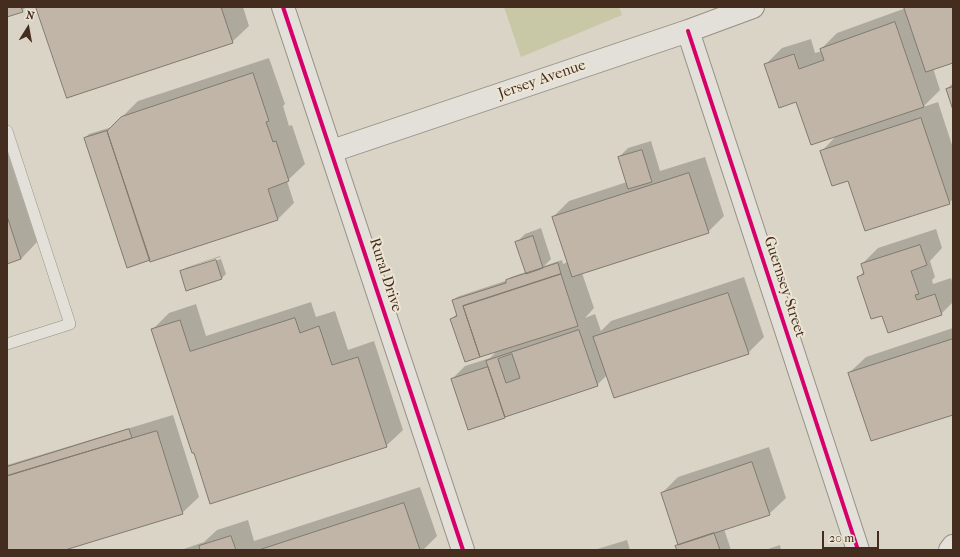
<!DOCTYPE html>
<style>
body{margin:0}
#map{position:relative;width:960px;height:557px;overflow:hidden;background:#d9d4c5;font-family:"IM FELL French Canon",serif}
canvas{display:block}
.frame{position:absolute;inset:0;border:8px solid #442c1f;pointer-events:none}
.north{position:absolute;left:8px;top:8px;width:40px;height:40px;-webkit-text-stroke:3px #ece5d4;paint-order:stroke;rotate:11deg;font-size:11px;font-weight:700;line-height:16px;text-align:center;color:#442c1f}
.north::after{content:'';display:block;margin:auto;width:14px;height:18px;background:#442c1f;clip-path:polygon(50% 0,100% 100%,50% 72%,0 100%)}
.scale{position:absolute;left:822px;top:531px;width:57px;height:18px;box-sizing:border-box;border:2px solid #442c1f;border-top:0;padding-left:5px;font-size:12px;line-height:14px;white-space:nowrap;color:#442c1f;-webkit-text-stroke:3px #ece5d4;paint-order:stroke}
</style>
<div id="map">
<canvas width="960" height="557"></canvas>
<div class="frame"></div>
<div class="north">N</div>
<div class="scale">20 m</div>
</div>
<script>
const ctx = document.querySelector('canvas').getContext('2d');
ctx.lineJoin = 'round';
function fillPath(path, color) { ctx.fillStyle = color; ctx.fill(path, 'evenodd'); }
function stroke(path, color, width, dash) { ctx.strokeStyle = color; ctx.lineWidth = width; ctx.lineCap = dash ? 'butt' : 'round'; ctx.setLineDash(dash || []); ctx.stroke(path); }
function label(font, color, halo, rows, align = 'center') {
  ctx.font = font + ' "IM FELL French Canon",serif'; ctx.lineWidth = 4; ctx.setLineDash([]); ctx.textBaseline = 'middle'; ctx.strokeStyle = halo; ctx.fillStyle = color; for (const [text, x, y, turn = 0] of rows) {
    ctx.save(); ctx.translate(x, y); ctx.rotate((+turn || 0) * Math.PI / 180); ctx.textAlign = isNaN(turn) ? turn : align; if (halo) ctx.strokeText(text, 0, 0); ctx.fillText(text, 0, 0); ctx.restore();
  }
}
const green = new Path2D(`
 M504,7h115l3,8 -101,42z`);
const shadow = new Path2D(`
 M7,7h19l-4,4 -15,5z
 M38,7h205l6,19 -17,16z
 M906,7h47v55l-20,6 7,22 -17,17 15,-5 15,46v51l-4,4 -100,-24 -27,-28 15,-16 -40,-34 -32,-36 17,-17 29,-9 4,14 7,-2 -1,-2 16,-16 69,-25z
 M269,58l16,46 -2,2 6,20 3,-1 13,39 -18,17 7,22 -16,16 -193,-81 4,-4 23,-7 26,-26z
 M953,83v23l-6,-17z
 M651,141l9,30 45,-14 19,59 -16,16 -126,41 12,35 -9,10 10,-4 6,17 10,-10 133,-44 20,60 -16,16 -141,22 -10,10 -129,44 -16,-50 13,-13 25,-8 7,-7 -46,-32 6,-5 -4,-13 4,-4 51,-17 3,-3 15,-5 -9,-30 8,-8 16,-6 10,31 -7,7 18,-6 1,4 5,-2 -15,-45 16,-16 58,-19 -8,-25 9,-9z
 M7,151l30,91 -16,17 -14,4z
 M936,229l6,19 -12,13 5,16 -3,3 1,4 18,-6 2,6v18l-12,12 -58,1 -24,-38 5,-6 -2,-7 16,-16z
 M220,256l6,18 -4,4 -41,-6 4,-4zM220,257l1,2 -37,12v-2z
 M311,302l5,15 19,-6 13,39 26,-9 29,89 -17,16 -175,57 -59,-173 17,-17 27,-9 10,32z
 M953,328v86l-104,-41 17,-16z
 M173,415l26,82 -17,16 -121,37h-54v-85z
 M769,447l17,51 -17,16 -45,15 7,21h-53l-2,-4 3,-3 -17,-50 16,-16z
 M420,487l17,49 -14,14h-242l23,-8 13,-12 31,-10 6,21z
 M627,540l3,10h-36z
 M780,545l1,5h-16z`);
const building = new Path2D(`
 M7,7h14l2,5 -16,5z
 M36,7h185l12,36 -166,55z
 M904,7h49v56l-27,9z
 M895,22l29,85 -113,38 -15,-43 -17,6 -15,-44 30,-10 5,15 25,-9 -4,-11z
 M253,73l16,48 -3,1 7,20 3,-1 13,40 -21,8 10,31 -128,42 -43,-131 14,-14z
 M953,87v23l-7,-21z
 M921,118l29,86 -85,27 -17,-50 -16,5 -12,-35z
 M107,131l43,129 -23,8 -43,-130z
 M642,150l10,32 -24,7 -10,-32z
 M689,173l20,60 -137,44 -20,-60z
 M7,216l14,43 -14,5z
 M533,236l10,32 -17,6 -11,-32z
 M920,245l7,20 -16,6 8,23 -4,1 2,5 18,-6 7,21 -54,18 -6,-17 -11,3 -14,-42 7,-3 -3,-10z
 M216,260l6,19 -36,12 -6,-20z
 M558,263l3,11 -98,32 17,51 -15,5 -15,-43 7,-3 -5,-16 54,-17v-3z
 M561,274l17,52 -98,31 -17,-51z
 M728,293l21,61 -135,44 -21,-61z
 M295,318l5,15 19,-7 13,39 26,-8 29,90 -177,57 -16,-51h-2l-41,-124 29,-9 10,31z
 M579,330l19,56 -93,31 -19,-56z
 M953,339v76l-82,26 -23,-68z
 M512,354l8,24 -14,5 -8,-24z
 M488,367l17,51 -37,12 -17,-51z
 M129,429l3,9 -125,38v-9z
 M157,431l26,83 -118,36h-58v-74z
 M752,462l18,53 -92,30 -17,-52z
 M404,503l16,47h-161z
 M714,533l6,17h-43l-2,-4z
 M231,536l5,14h-36l-1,-4z`);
const lane = new Path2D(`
 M7,131l63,193 -63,20`);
const street = new Path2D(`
 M283,7l180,543
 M688,31l170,519
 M332,151l356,-120 65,-24
 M950,550l3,-4`);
const cycleway = new Path2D(`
 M283,7l180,543
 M688,31l170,519`);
const streetNames = [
 ["Jersey Avenue",542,80,-19],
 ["Rural Drive",385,275,72],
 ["Guernsey Street",784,287,72]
];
fillPath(green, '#c8c7a6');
fillPath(shadow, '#0003');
fillPath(building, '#c1b5a7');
stroke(building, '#807a70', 1);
stroke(lane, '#969086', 12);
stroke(street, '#969086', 24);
stroke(lane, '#e2e0d9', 11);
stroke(street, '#e2e0d9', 22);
stroke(cycleway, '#d6006c', 4);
label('15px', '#442c1f', '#ece5d4', streetNames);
</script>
